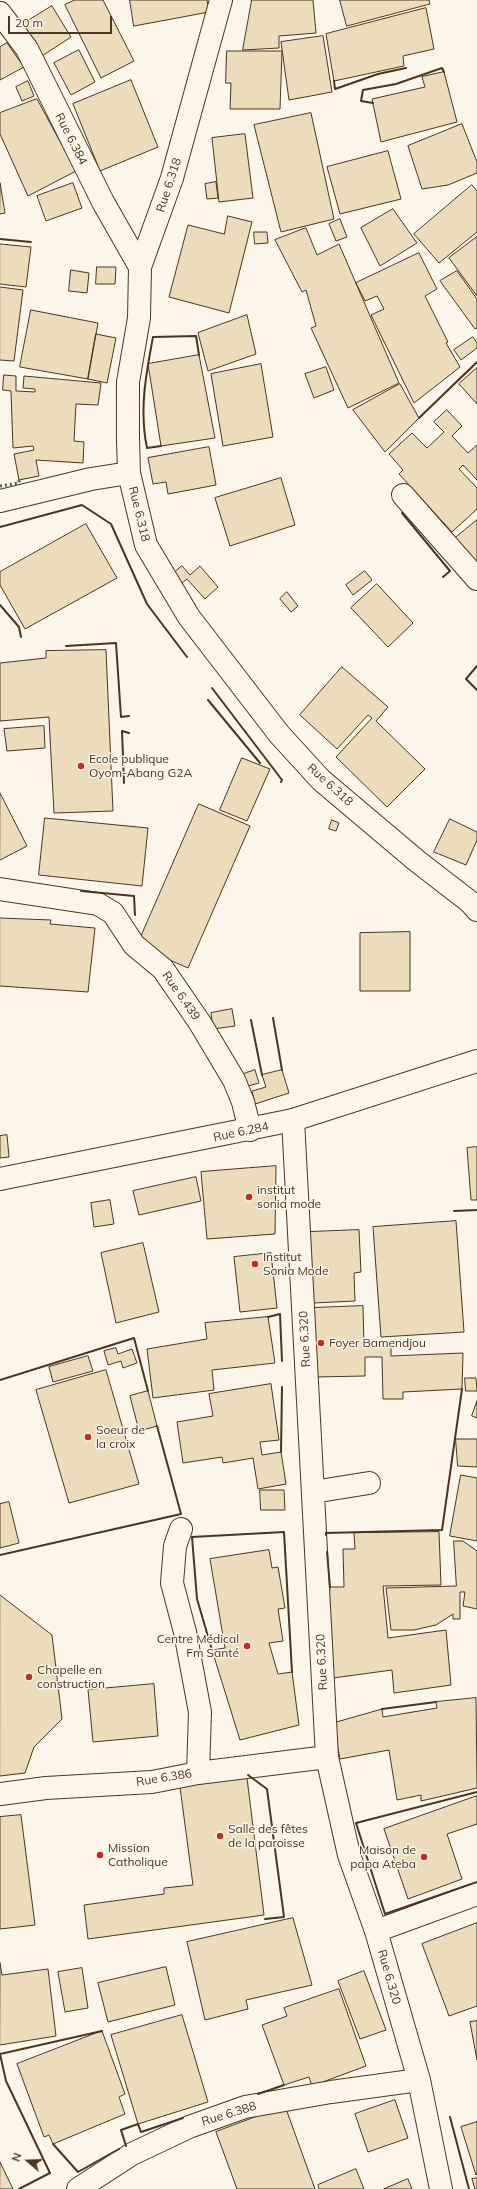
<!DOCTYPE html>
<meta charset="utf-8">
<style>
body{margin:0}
#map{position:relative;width:477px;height:2189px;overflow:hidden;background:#fbf6e9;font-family:Mulish,sans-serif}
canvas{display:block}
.north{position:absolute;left:8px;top:2141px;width:40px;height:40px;-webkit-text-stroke:3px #fbf6e9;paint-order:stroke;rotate:289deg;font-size:11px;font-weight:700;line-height:16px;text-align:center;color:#4a3520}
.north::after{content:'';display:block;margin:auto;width:14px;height:18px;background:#4a3520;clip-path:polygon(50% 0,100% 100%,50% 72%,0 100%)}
.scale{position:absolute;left:8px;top:16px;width:104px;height:18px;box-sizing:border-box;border:2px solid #4a3520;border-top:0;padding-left:5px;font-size:12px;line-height:14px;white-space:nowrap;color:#4a3520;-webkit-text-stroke:3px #fbf6e9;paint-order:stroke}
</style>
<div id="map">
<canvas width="477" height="2189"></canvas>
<div class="north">N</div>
<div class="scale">20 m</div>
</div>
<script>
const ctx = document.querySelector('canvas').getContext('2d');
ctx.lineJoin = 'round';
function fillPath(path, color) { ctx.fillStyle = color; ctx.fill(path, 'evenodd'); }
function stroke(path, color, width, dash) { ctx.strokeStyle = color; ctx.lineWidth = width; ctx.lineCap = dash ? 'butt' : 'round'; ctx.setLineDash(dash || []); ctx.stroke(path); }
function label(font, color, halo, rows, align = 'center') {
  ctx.font = font + ' Mulish,sans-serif'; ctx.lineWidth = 3; ctx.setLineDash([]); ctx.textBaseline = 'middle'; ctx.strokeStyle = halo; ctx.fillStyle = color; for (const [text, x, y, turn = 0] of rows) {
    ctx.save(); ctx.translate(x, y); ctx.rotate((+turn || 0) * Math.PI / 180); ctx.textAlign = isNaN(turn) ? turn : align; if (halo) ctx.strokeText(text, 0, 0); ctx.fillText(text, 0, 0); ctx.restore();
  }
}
const building = new Path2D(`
 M75,0h28l31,61 -33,17 -36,-73z
 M130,0h77l2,12 -75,14z
 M252,0h61l3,33 -37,3v12l-36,2z
 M340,0h89l1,4 -83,22z
 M52,6l19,31 -29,19 -19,-32z
 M426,8l8,41 -31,7 1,10 -70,15 -8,-47z
 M323,36l9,56 -43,8 -8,-58z
 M7,43l17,24 -24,13v-33z
 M79,50l16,32 -24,13 -17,-32z
 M227,51h55l-2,58h-50l1,-26h-5z
 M444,72l13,50 -76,20 -9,-43 53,-12 -3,-10z
 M131,80l27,67 -58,24 -27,-67z
 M28,81l6,15 -12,5 -6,-14z
 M37,99l39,72 -48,25 -28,-62v-21z
 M311,113l23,106 -53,13 -27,-107z
 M462,124l15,38v11l-29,12 -26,4 -14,-43z
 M245,134l8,64 -34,4 -7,-64z
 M388,151l13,48 -61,15 -13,-47z
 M216,182l2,16 -11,1 -2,-15z
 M0,183l5,30 -5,1z
 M73,183l9,25 -36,13 -9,-25z
 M472,185l5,6v41l-38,31 -25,-29z
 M393,209l24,34 -37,23 -19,-38z
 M228,216l24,6 -23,91 -60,-16 19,-72 36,9z
 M340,219l7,18 -11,4 -7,-17z
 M306,228l11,27 22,-11 60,139 -51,25 -37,-80 5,-2 -10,-36 -4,2 -27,-52z
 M254,232h13l1,11 -13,1z
 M477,237v59l-28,-38z
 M0,244l31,3 -5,40 -26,-3z
 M419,253l18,36 -12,7 23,46 -2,1 14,24 -46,36 -43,-88 13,-6 -7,-13 -12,5 -9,-18z
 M97,267h19l-1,17h-19z
 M71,270l18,3 -2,20 -18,-2z
 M457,271l20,28v29l-2,1 -35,-48z
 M0,287l23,3 -9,71 -14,-1z
 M31,310l67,13 -10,56 -68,-12z
 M247,315l9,39 -48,17 -10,-38z
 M96,334l20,4 -9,45 -19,-4z
 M473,337l4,6v5l-16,12 -7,-10z
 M199,355l16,83 -54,8 -13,-82z
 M261,364l12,73 -50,9 -12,-72z
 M326,367l8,23 -20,8 -9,-24z
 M477,368v36l-18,-20z
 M4,375l12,1v15l19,1v-3l-12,-1 1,-12 77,7 -3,22 -22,-1 -2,37 10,1 -1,21 -47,-3 3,16 -20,4 -5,-26 20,-4 -1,-4 -20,2 -2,-57 -8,-1z
 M400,384l19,34 -34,34 -32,-42z
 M447,410l15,16 -10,10 16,17 9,-8v35l-14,-15 -4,4 18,19v21l-25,23 -53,-58 4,-4 -14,-16 23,-21 15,15 17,-16 -10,-10z
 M209,447l7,38 -48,9 -2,-12 -13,2 -5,-26z
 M281,478l14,47 -65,21 -15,-48z
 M477,520v45l-23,-26z
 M86,524l31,54 -92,51 -25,-44v-13z
 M182,566l8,9 10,-9 18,21 -13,12 -18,-20 -5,4 -9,-9z
 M365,571l7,9 -19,15 -7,-10z
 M377,584l36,39 -25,24 -37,-39z
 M287,592l11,14 -7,6 -11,-13z
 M106,650l7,161 -59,2 -5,-96 -49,4v-58l46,-5v-7z
 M342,667l46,40 -12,14 49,48 -38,38 -51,-50 36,-39 -4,-3 -31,34 -37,-34z
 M44,726l1,22 -38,3 -3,-22z
 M242,758l28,11 -23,52 -27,-11z
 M0,793l27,53 -27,14z
 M199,804l51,22 -62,142 -51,-22z
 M45,818l103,10 -6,58 -103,-11z
 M450,819l27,13v8l-11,25 -32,-13z
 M332,820l7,3 -3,8 -7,-2z
 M0,918l51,2 -1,4 45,4 -7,64 -88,-6z
 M410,932v59h-50v-58z
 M232,1009l3,17 -22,3 -2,-16z
 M255,1070l4,13 -18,5 -3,-12z
 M282,1070l7,23 -34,11 -3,-13 14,-4 -4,-12z
 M7,1135l2,22 -9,1v-22z
 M477,1147v53h-6l-4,-52z
 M276,1166l-1,68 -68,5 -6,-67z
 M196,1177l5,24 -62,14 -6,-24z
 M110,1200l4,24 -20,3 -3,-24z
 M456,1221l8,111 -83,5 -8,-110z
 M359,1230l2,42 -7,1 1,28 -42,2 -4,-71z
 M143,1243l16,69 -43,11 -15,-70z
 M271,1253l6,55 -37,4 -6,-55z
 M363,1306l1,41 27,-1v10l72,-3 -1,36 -59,3v7h-20l-1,-42h-17v19l-51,1 -2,-69z
 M268,1317l7,46 -63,7 2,20 -61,8 -6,-49 60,-10 -2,-16z
 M116,1348l2,6 14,-5 5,14 -14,5 -2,-7 -13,4 -4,-14z
 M88,1356l5,15 -40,11 -4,-15z
 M106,1370l33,114 -70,19 -33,-113z
 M465,1378h11l1,13h-11z
 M271,1384l8,56 -19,2 2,13 19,-3 5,32 -28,5 -5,-31 -30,5 -1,-6 -39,6 -6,-41 36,-6 -4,-22z
 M148,1391l9,35 -18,5 -9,-35z
 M477,1401v17l-5,-2z
 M456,1439h21v28l-19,-1z
 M461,1475l16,3v63l-27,-5z
 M260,1490h24l1,20h-24z
 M9,1502l10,41 -19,5v-44z
 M439,1532l2,53 -58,1 5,52 58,-8 5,55 -57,8 -2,-23 -59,8 -5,-68 2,-23h14l-1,-38h12l-1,-16z
 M454,1541h9l14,10v58l-14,-3 2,-14h-5v27h-7v-5l-17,11 -22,5h-23l-5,-42 70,-2z
 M269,1550l3,18 6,-1 7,41 -7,1 5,32 -14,2 9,31 14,-2 7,53 -59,15 -28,-90 13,-2 -15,-89z
 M0,1595l52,40 10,84 -28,28 -9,26 -25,3z
 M154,1684l4,52 -65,6 -5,-52z
 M476,1698l1,90 -56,13v-6l-24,5 -8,-50 -49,9 -7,-36 49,-14 1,8 54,-9 -1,-6z
 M247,1778l17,137 -176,24 -4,-34 80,-11v-6l29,-3 -13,-98z
 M477,1796v28l-30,10 15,45 -54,20 -24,-70z
 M21,1815l14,110 -35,4v-112z
 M293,1918l19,67 -66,15 2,9 -43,11 -18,-78z
 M477,1923v83l-28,10 -27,-72z
 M0,1963l2,12 46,-6 8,67 -56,9z
 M166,1967l9,38 -67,17 -10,-39z
 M82,1968l6,40 -23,4 -7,-40z
 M364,1971l22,59 -26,9 -22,-58z
 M339,1989l27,77 -54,20 -3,-9 -25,8 -22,-60 25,-9 -3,-8z
 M182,2015l26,87 -70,22 -27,-89z
 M477,2021v39l-7,-38z
 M102,2031l23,63 -6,3 6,17 -72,30 -4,-9 -5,2 -27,-73z
 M395,2100l13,38 -40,14 -13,-38z
 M285,2106l30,83h-78l-21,-57z
 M477,2122v52l-1,1 -15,-48z
 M0,2162l13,27h-13z
 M356,2169l8,20h-45l-1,-4z
 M477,2178v11h-2l-3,-10z
 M408,2179l4,10h-28z`);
const street = new Path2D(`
 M221,0l-49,178 -32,89 -1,51 -11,64v57l1,34 17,72 43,72 90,117 42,46 96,81 53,41 7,8
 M0,13l27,36 76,153 37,65
 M403,495l74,84
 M0,501l91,-22 38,-6
 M0,889l98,15 15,9 21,32 29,24 37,54 34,57 9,22 7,28
 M293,1120l34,637 22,98 27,76 43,149 22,109
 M313,1492l56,-9
 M181,1529l-6,17 -3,37 13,49 15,80 -2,61
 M0,1794l46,-6 106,-6 46,-9 129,-16
 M376,1931l101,-37
 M78,2189l54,-35 57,-27 56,-20 86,-15 88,-12`);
const secondary = new Path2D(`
 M0,1179l293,-59 184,-59`);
const hedge = new Path2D(`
 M0,486l19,-3v-3`);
const wall = new Path2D(`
 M334,81l1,8 43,-15 28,-6
 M373,103l-12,-2 2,-11 33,-6 46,-16 2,4
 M0,239l31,3
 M419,418l58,-56
 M161,446l-14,2c-8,-38 -1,-74 6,-111l43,-1 3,19
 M402,513l48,58 -7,6
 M0,527l82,-22 29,19 36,80 40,53
 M0,605l19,22 2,10
 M66,646l50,-3 5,74 8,-1
 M477,666l-11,13 11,11
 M212,688l70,92 -1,2
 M208,700l52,63
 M124,783l-2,-52 7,2
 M81,891l53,5 1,19
 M273,1018l9,52
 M251,1020l11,55
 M454,1211l23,-1
 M268,1317l12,-3 2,47
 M0,1380l134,-42 14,53
 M281,1452l1,-65
 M326,1535v-2l116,-3 20,-141
 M327,1552l3,35
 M0,1555l181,-41 -24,-88
 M212,1650l-15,-51 -5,-62 92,-5 8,140
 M382,1709l54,-7
 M248,1775l19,14 17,128 -19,2
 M477,1792l-121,31 29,91 92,-32
 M258,2094l26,-9
 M450,2117l19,72
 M53,2144l25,28 41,-23
 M126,2146l-5,-16 17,-6 3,8 42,-14
 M19,2189l31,-16 -44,-92 -6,-27 102,-23`);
const markers = [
 [81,766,4,"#c62828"],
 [249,1197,4,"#c62828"],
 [255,1264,4,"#c62828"],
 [321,1343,4,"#c62828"],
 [88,1437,4,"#c62828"],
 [247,1646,4,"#c62828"],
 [29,1677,4,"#c62828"],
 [220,1836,4,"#c62828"],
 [100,1855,4,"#c62828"],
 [424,1857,4,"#c62828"]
];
const streetNames = [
 ["Rue 6.384",71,139,63],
 ["Rue 6.318",169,185,-72],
 ["Rue 6.318",139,514,76],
 ["Rue 6.318",330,785,42],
 ["Rue 6.439",181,996,55],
 ["Rue 6.284",241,1132,-12],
 ["Rue 6.320",305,1339,-93],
 ["Rue 6.320",322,1662,-93],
 ["Rue 6.386",164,1778,-9],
 ["Rue 6.320",389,1977,74],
 ["Rue 6.388",229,2114,-17]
];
const poiNames = [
 ["Ecole publique",89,759],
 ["Oyom-Abang G2A",89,773],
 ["institut",257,1190],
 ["sonia mode",257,1204],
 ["Institut",263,1257],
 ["Sonia Mode",263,1271],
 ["Foyer Bamendjou",329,1343],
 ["Soeur de",96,1430],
 ["la croix",96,1444],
 ["Centre Médical",239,1639,"right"],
 ["Fm Santé",239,1653,"right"],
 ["Chapelle en",37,1670],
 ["construction",37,1684],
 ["Salle des fêtes",228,1829],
 ["de la paroisse",228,1843],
 ["Mission",108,1848],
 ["Catholique",108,1862],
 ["Maison de",416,1850,"right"],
 ["papa Ateba",416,1864,"right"]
];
fillPath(building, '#ecdcbc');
stroke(building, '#4a3520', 1);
stroke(street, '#4a3520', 24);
stroke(secondary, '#4a3520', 24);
stroke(street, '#fbf6e9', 22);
stroke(secondary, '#fbf6e9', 22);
stroke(hedge, '#436837', 3, [2, 3]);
stroke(wall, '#4a3520', 2);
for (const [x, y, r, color] of markers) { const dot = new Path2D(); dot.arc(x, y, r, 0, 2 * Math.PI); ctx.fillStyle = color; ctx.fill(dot); stroke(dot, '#fbf6e9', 1.5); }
label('12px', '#4a3520', '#fbf6e9', streetNames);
label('12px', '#4a3520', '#fbf6e9', poiNames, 'left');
</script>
